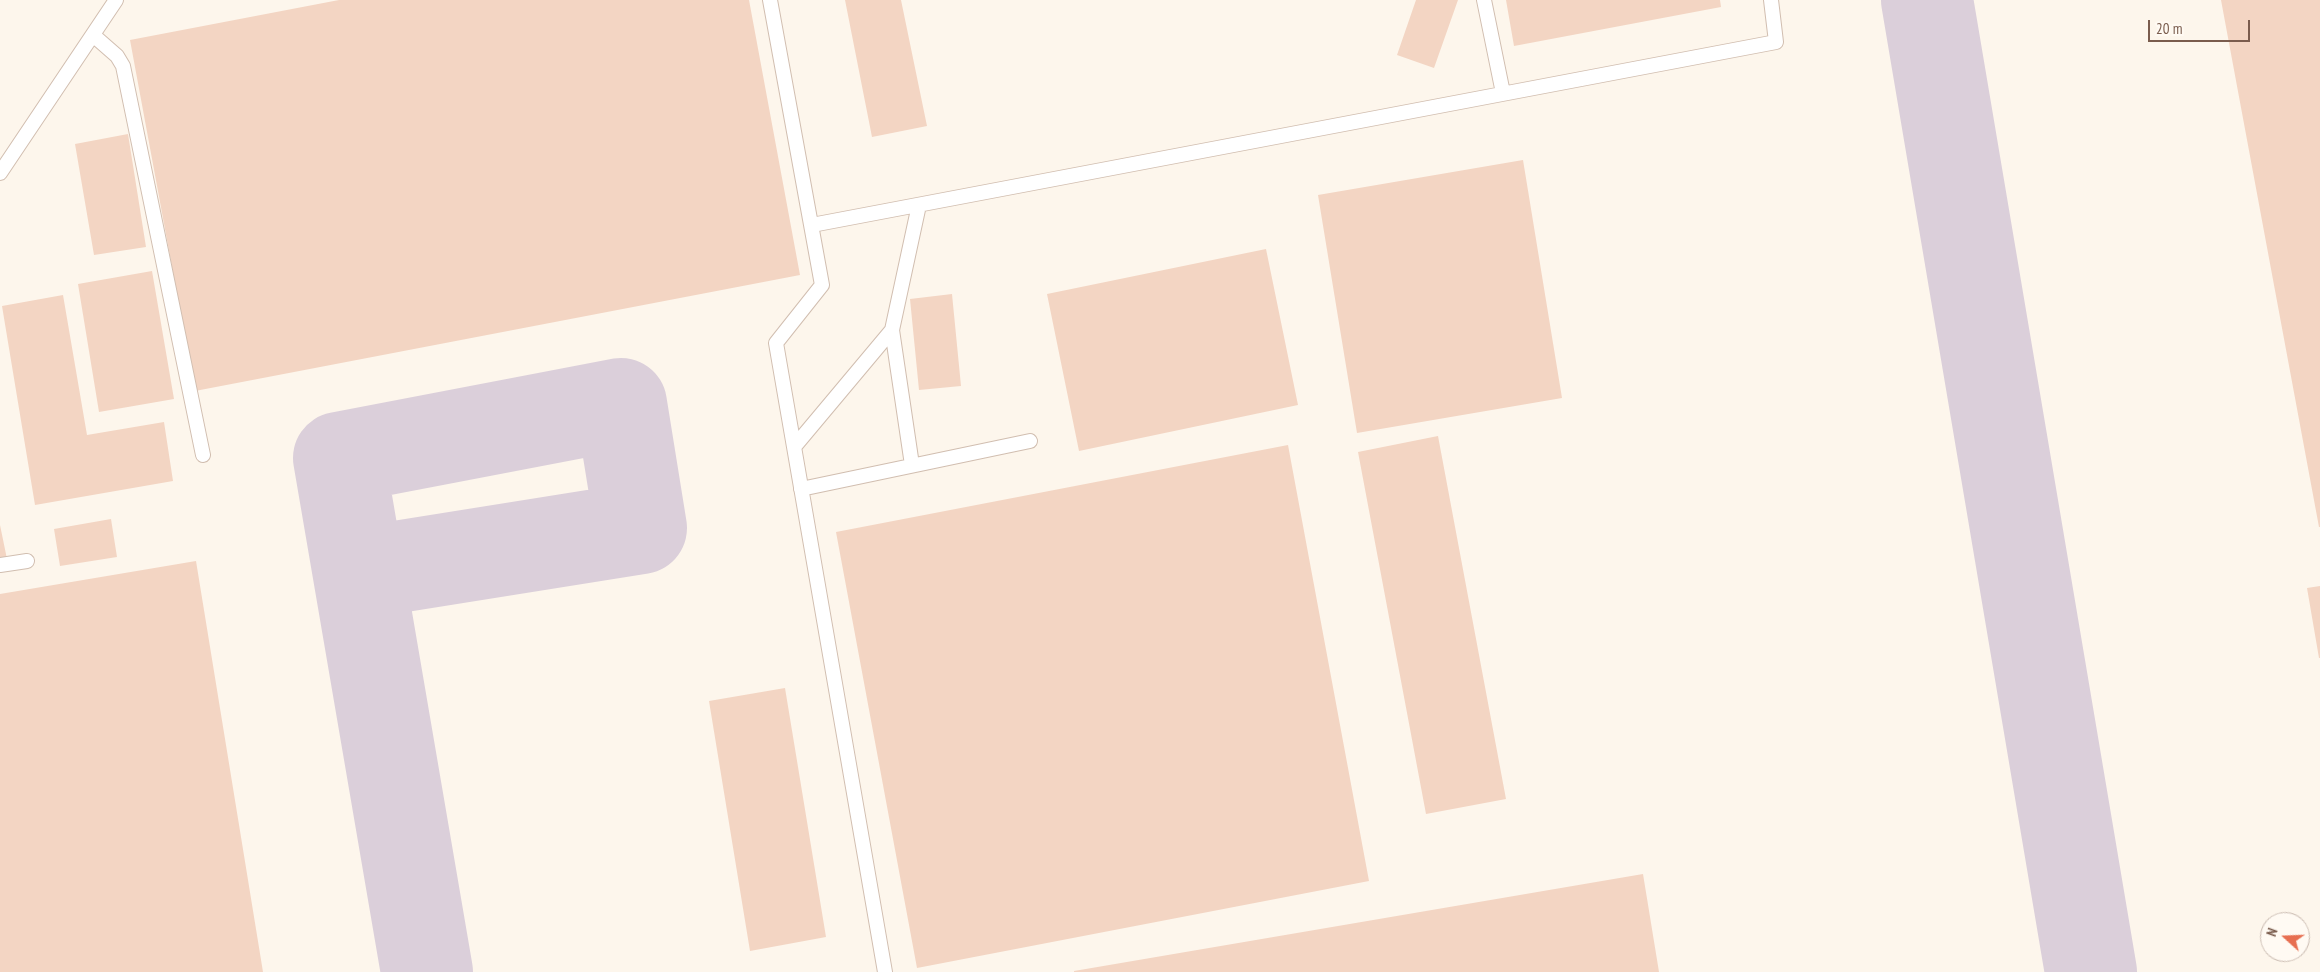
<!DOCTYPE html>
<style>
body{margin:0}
#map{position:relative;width:2320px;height:972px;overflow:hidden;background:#fdf6ec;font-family:"PT Sans Narrow",sans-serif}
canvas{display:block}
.north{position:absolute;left:2260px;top:912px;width:50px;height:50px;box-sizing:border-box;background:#fffaf3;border:1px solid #cabbb1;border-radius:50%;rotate:290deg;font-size:14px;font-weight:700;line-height:20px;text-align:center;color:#7a5c4d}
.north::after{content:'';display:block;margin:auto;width:18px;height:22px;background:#e76f51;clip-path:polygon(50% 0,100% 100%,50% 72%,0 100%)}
.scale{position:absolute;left:2148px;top:20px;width:102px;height:22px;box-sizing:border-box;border:2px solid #7a5c4d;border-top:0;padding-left:6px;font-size:15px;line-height:18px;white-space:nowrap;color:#7a5c4d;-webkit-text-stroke:4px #fffaf3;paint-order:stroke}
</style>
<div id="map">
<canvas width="2320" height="972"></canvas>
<div class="north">N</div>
<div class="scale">20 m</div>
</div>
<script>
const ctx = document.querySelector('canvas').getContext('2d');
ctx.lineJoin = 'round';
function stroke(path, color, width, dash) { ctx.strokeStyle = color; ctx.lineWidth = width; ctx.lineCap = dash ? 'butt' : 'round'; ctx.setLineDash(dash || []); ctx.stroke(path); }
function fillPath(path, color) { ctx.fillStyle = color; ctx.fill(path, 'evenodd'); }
const taxiway = new Path2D(`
 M1927,0l164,972
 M359,573l282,-45 -20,-124 -282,54 88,514`);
const building = new Path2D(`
 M339,0h410l51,275 -605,116 -65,-351z
 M845,0h56l26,126 -55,11z
 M1416,0h42l-24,68 -37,-13z
 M1506,0h214l1,7 -207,39z
 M2221,0h99v527h-1z
 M128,134l18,113 -52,8 -19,-111z
 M1523,160l39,238 -205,35 -39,-238z
 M1266,249l32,156 -219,46 -32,-157z
 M152,271l22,128 -75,13 -21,-128z
 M952,294l9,92 -42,4 -9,-91z
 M63,295l24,140 77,-13 9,59 -138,24 -33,-199z
 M1438,436l68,363 -80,15 -68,-362z
 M1288,445l81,436 -452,87 -81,-436z
 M111,519l6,38 -57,9 -6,-37z
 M0,525l7,34 -7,1z
 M196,561l67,411h-263v-378z
 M2320,586v72h-1l-12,-70z
 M785,688l41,249 -76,14 -41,-250z
 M1643,874l16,98h-585v-1z`);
const service = new Path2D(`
 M770,0l52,285 -46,58 109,629
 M1484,0l19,93
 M93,35l24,21 6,10 80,389
 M0,173l116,-173
 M812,225l964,-183 -5,-42
 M892,330l20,135
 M794,447l98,-117 27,-125
 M801,489l229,-48
 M0,565l27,-4`);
stroke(taxiway, '#dbcfda', 92);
fillPath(building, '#f3d5c3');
stroke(service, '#d1beb0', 16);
stroke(service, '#fff', 14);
</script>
